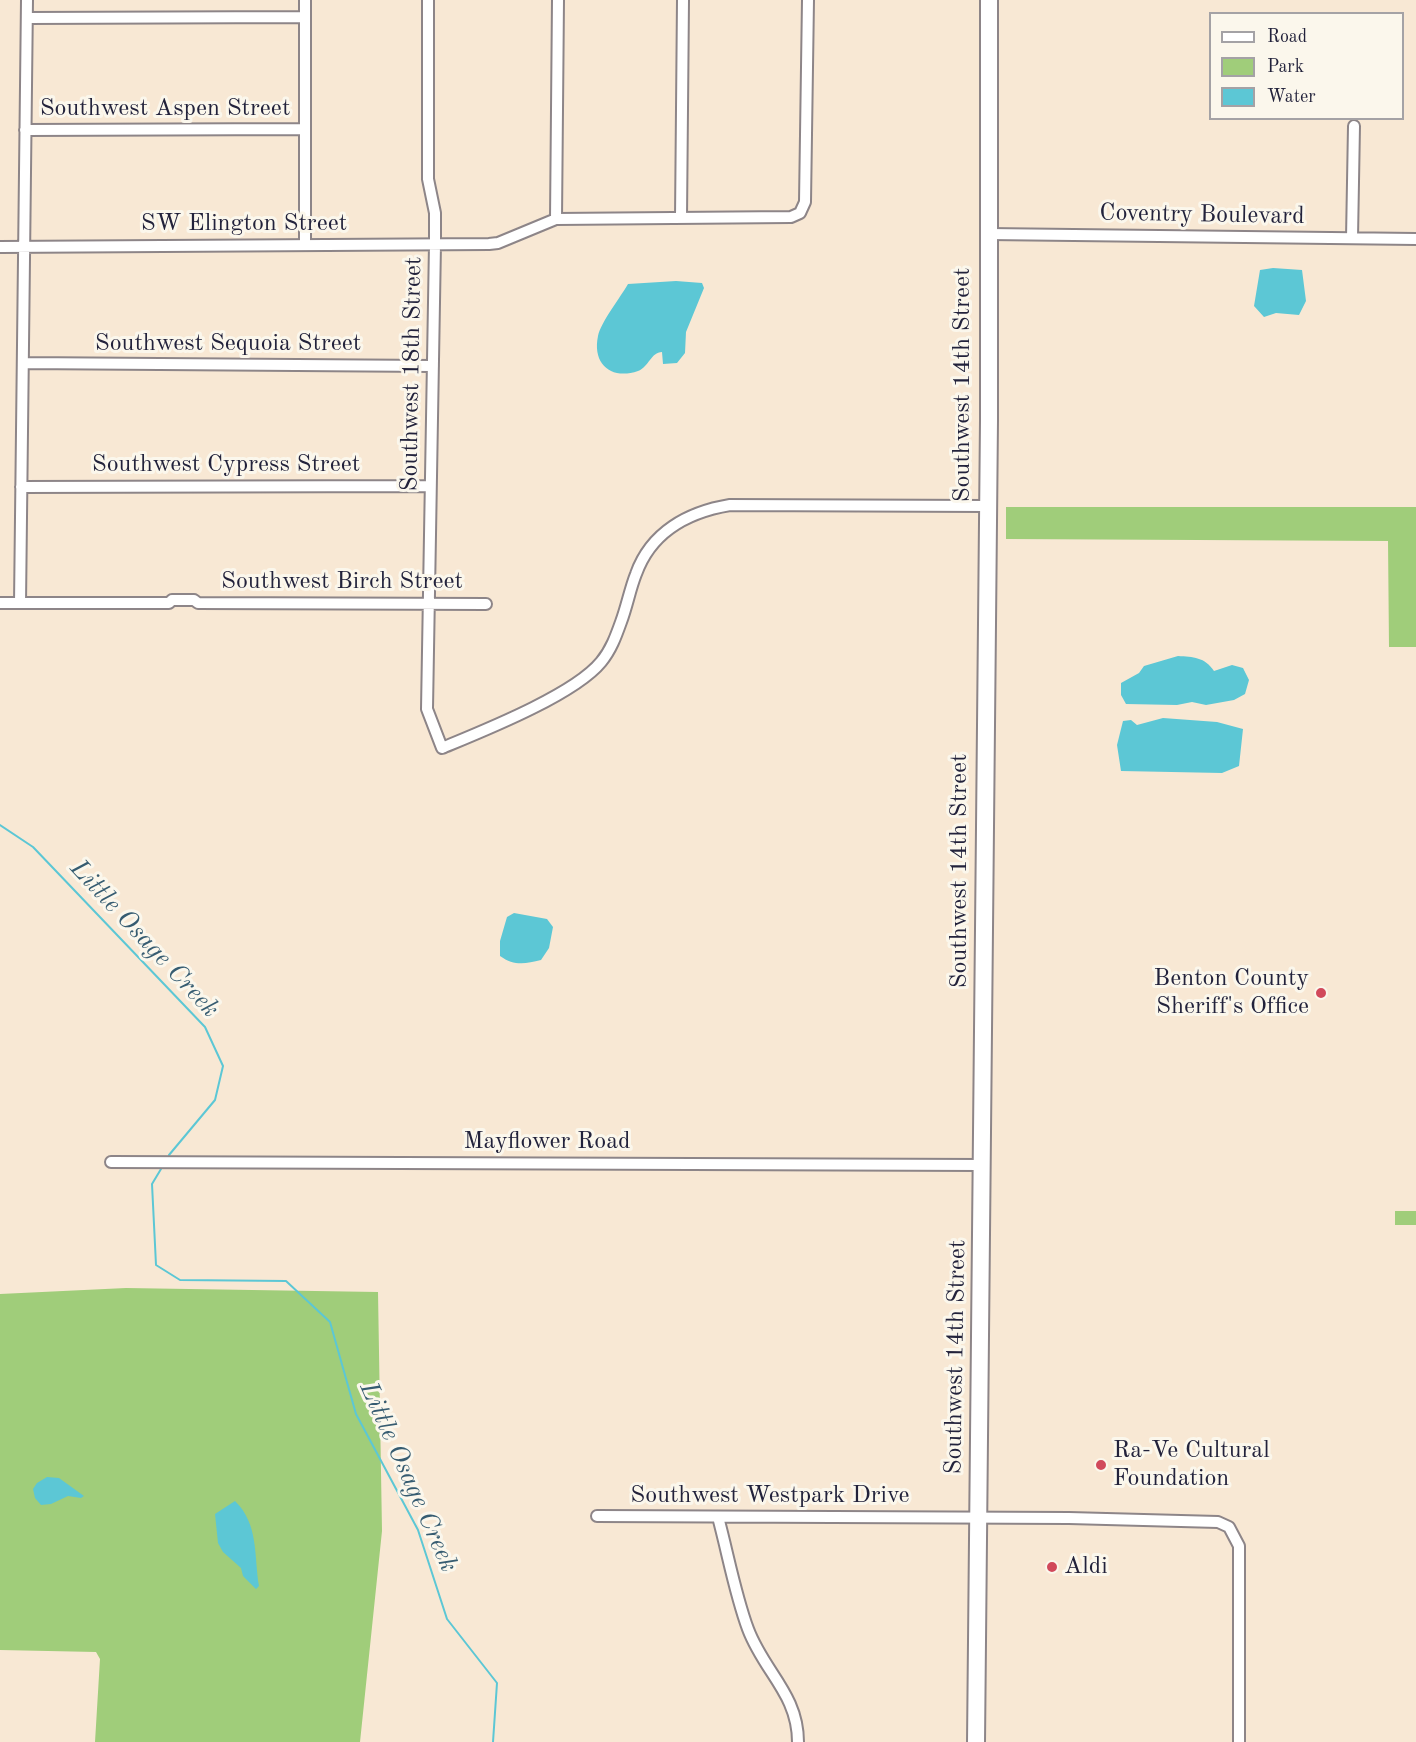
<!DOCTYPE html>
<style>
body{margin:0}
#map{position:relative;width:1416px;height:1742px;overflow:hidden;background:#f8e8d4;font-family:"Old Standard TT",serif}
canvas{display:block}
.legend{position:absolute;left:1209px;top:12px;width:195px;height:108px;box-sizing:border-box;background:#fbf7ec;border:2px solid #a4a2a5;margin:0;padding:8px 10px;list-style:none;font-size:18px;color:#22223b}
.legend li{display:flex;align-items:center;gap:12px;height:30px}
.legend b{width:30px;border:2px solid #a4a2a5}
</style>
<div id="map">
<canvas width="1416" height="1742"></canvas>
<ul class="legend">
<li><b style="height:8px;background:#fff"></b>Road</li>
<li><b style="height:16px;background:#a0cd7a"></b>Park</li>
<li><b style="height:16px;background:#5cc7d5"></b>Water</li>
</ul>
</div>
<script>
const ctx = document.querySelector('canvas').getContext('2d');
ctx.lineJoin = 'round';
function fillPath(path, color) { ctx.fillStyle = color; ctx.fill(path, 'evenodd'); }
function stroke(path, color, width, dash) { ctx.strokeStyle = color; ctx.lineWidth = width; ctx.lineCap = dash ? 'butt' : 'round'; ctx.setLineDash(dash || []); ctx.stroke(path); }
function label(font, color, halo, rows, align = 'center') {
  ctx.font = font + ' "Old Standard TT",serif'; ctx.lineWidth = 6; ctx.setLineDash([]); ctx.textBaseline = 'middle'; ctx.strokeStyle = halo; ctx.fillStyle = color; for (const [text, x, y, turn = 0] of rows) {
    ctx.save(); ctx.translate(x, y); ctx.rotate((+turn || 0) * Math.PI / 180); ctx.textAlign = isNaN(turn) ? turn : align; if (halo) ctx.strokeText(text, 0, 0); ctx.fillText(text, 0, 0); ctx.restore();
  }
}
const green = new Path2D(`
 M1006,507h410v140h-27l-1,-106 -382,-2z
 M1395,1211h21v14h-21z
 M126,1288l252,4 4,239 -22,211h-265l5,-83 -4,-7 -96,-2v-356z`);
const water = new Path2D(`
 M1273,268l29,2 4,31 -7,14 -23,-2 -12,4 -10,-11 6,-36z
 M676,281l26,2 2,5 -18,44 -1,21 -8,10 -14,1 -1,-12c-11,0 -13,15 -24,19 -26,9 -46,-6 -40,-35 3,-14 22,-38 30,-52z
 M1178,656c15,1 27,1 36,15l18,-6 11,3 6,12 -4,14 -11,6 -28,5 -14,-3 -15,3 -51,-1 -5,-9v-12l18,-10 5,-7z
 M1163,718l54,4 26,7 -4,37 -17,7 -101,-2 -4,-26 6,-24 8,-1 6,5z
 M514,913l33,6 6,8 -4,21 -8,12c-16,4 -27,6 -41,-4v-15l7,-24z
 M47,1477l12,1 25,18 -3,2 -13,-2 -17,8 -10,1 -6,-7 -2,-9 4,-6z
 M235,1501c24,23 19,56 24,85l-3,3 -13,-13 -2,-8 -18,-16 -5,-9 -3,-29z`);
const stream = new Path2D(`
 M0,825l33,22 172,180 18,39 -8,34 -46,55
 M161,1169l-9,15 4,81 24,15 106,1 44,41 26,92 62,116 29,89 50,64 -4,59`);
const minor = new Path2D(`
 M428,0v179l7,34v31l-8,465 15,39c41,-17 132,-53 159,-86 10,-12 15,-26 20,-40 6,-16 9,-33 15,-48 15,-42 52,-62 94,-69l257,1
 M27,18l278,-1
 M25,130l280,-1
 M681,218l2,-218
 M556,219l2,-219
 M988,234l428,5
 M1352,238l2,-112
 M305,244v-244
 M0,247l489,-3 9,-1 58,-24 235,-2 9,-4 5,-11 3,-202
 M23,363l410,3
 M21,487l409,-1
 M0,603h169l3,-3h22l4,3 288,1
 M20,603l7,-603
 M111,1162l871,3
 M597,1516l472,2 149,4 11,5 10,19v196
 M718,1517c10,37 17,77 30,112 16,43 50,65 50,113`);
const primary = new Path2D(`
 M976,1742l13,-1322v-420`);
const markers = [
 [1321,993,6,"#d1495b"],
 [1101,1465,6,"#d1495b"],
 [1052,1567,6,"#d1495b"]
];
const streetNames = [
 ["Southwest Aspen Street",165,109],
 ["Coventry Boulevard",1202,215,1],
 ["SW Elington Street",244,224],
 ["Southwest Sequoia Street",228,344],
 ["Southwest 18th Street",412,374,-89],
 ["Southwest 14th Street",963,385,-90],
 ["Southwest Cypress Street",226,465],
 ["Southwest Birch Street",342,582],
 ["Southwest 14th Street",960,871,-90],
 ["Mayflower Road",547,1142],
 ["Southwest 14th Street",956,1357,-89],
 ["Southwest Westpark Drive",770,1496]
];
const poiNames = [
 ["Benton County",1309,979,"right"],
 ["Sheriff's Office",1309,1007,"right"],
 ["Ra-Ve Cultural",1113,1451],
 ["Foundation",1113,1479],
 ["Aldi",1064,1567]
];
const waterNames = [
 ["Little Osage Creek",144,939,47],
 ["Little Osage Creek",408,1477,66]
];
fillPath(green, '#a0cd7a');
fillPath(water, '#5cc7d5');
stroke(stream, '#5cc7d5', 2);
stroke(minor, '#8d8588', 14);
stroke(primary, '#8d8588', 20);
stroke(minor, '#fff', 10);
stroke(primary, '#fff', 16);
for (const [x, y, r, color] of markers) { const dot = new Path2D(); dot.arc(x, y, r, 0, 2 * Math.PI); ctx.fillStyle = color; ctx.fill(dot); stroke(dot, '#fbf7ec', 2); }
label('24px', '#22223b', '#fbf7ec', streetNames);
label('24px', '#22223b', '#fbf7ec', poiNames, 'left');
label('italic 26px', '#365c71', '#fbf7ec', waterNames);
</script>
